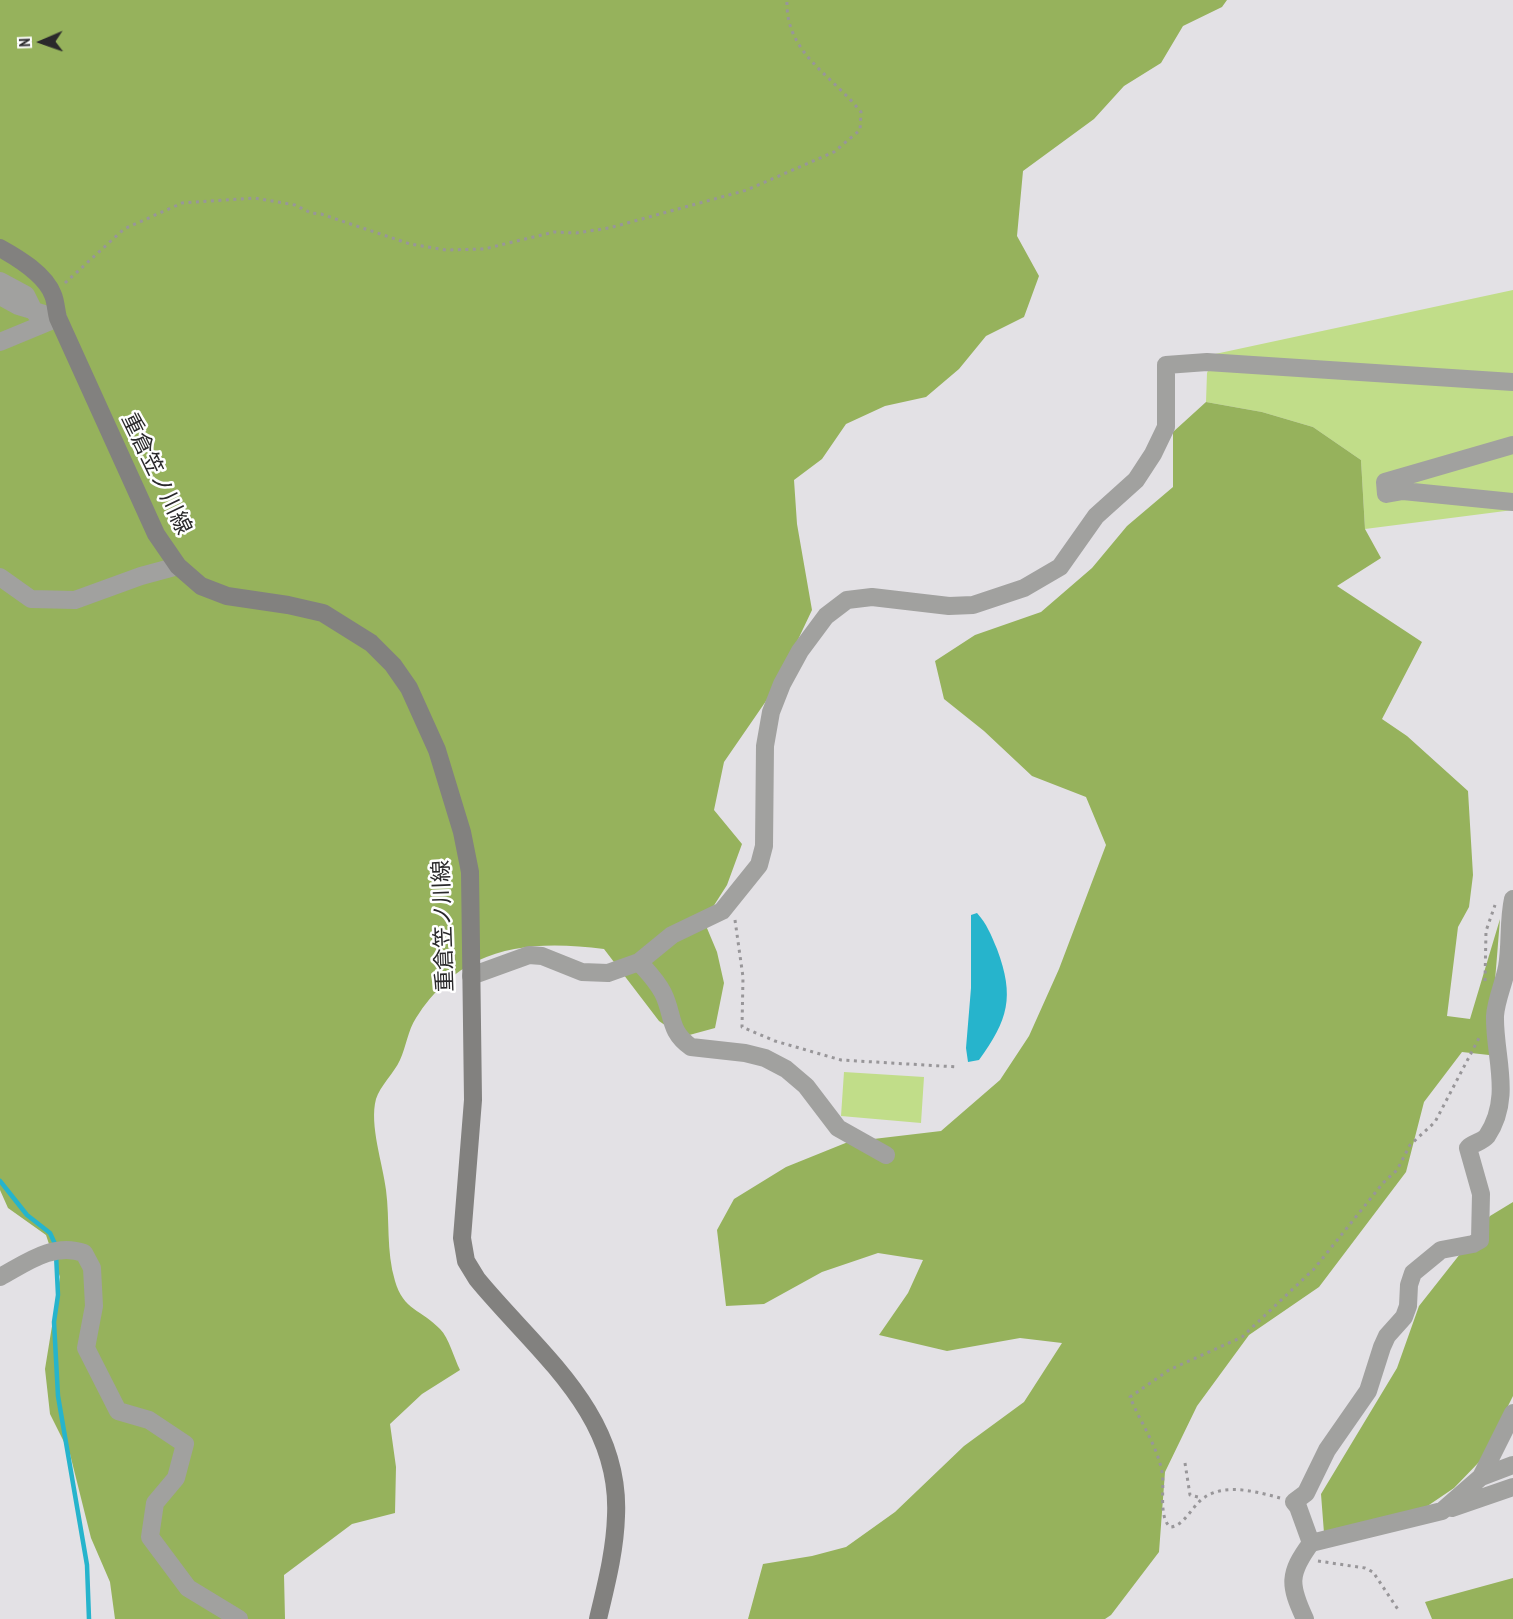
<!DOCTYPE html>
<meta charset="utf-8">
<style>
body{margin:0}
#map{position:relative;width:1513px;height:1619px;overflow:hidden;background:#e3e1e5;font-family:"PT Sans Narrow",sans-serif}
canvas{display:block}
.north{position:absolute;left:12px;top:12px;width:60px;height:60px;-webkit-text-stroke:4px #fff;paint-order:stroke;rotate:268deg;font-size:16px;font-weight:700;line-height:24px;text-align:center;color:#2a292b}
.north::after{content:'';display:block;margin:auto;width:21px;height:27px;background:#2a292b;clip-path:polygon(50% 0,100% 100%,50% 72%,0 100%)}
</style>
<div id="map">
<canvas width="1513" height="1619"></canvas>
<div class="north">N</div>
</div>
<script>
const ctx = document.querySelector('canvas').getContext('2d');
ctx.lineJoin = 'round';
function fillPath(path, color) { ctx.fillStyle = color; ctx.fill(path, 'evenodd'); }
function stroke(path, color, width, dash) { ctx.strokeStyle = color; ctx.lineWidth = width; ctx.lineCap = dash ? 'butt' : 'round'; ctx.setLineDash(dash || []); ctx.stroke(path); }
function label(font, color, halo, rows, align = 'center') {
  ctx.font = font + ' "PT Sans Narrow","Noto Sans JP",sans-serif'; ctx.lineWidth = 5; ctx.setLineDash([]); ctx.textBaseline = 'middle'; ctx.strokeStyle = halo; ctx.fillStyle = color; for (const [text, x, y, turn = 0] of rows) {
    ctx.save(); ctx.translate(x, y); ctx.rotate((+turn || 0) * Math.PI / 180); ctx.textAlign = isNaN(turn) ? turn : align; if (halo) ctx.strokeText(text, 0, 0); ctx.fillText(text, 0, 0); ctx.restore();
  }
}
const green = new Path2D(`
 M1513,290v220l-148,19 -4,-69 -48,-33 -51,-15 -56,-10 1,-29 8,-19z
 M844,1072l80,5 -3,46 -80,-7z`);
const forest = new Path2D(`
 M0,0h1227l-5,7 -39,19 -22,37 -37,23 -30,33 -71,52 -6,65 22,40 -15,41 -38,19 -27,33 -33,28 -41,9 -39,18 -24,35 -28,21 3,44 15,86 -37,78 -51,74 -10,48 28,34 -15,41 -23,36 13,31 7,31 -9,45 -33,9 -23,-16 -55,-72c-76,-10 -143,-3 -188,69 -8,12 -10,29 -16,42 -6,13 -20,26 -24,39 -7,26 7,65 10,91 4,30 0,61 9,91 8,29 27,29 45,48 9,9 14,29 20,41l-38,24 -32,30 6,43 -1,46 -43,11 -68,51 1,44h-170l-5,-37 -19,-44 -21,-84 -20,-40 -5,-45 15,-92 -14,-42 -38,-27 -8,-18z
 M1206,402l56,10 51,15 48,33 4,69 16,29 -44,28 85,56 -40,77 25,17 61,55 5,84 -4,32 -11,20 -11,89 23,3 30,-100 -11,136 -27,-3 -38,50 -18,70 -87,115 -70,48 -52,71 -32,66 -6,80 -48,63 -6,4h-357l15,-55 49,-8 34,-9 49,-35 69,-66 60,-44 38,-59 -42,-5 -73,13 -68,-16 29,-42 15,-33 -45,-7 -56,19 -58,32 -38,2 -9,-76 17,-31 52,-32 62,-25 93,-11 59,-51 29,-44 30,-67 47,-124 -20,-48 -54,-21 -48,-45 -40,-32 -9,-38 40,-26 66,-23 51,-44 35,-42 46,-39v-55z
 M1513,1202v194l-32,64 -27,28 -28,19 -102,26 -3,-39 76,-126 22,-62 71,-90z
 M1513,1578v41h-81l-7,-17z`);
const water = new Path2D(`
 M977,913c10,11 14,22 20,36 18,48 11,71 -18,111l-11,2 -2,-14 5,-60v-73z`);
const stream = new Path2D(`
 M0,1181l27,34 23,18 6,13
 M56,1254l2,41 -4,27 4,74 29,169 2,54`);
const path = new Path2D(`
 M65,283l59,-54 58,-26 72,-5 41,7 16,8 10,1 89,30 36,6 38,-1 70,-17 22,1 33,-5 138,-38 87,-38 26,-22 1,-18c-30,-38 -76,-59 -74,-112
 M735,920l8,57 -1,50 33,14 66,19 117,7
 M1485,981l1,-50 9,-26
 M1185,1463l5,32 12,3
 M1280,1498c-22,-6 -54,-15 -75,-1 -12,7 -21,30 -35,30 -12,-11 -5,-40 -8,-55 -5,-27 -22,-50 -32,-75l39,-27 73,-33 72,-68 69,-86 14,-13 13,-25 25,-23 44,-84
 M1318,1561l47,7 8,4 26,39`);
const street = new Path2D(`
 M0,281l26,14 9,18
 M0,296l18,10 40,12
 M0,342l58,-24
 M1513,445l-128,37 1,12 17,-3 110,11
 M0,577l31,22 44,1 66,-24 37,-10
 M639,962c9,10 18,19 24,31 11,22 5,38 28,54l54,6 20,5 21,11 20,17 32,42 48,27
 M471,976l58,-21 13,1 40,16 26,1 31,-11 33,-27 50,-24 37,-46 5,-19 1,-100 6,-34 11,-28 18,-33 26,-35 21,-16 25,-3 77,9 24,-1 51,-17 36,-21 36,-51 40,-36 17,-26 13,-27v-62l41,-3 306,20
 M0,1277c26,-14 53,-35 84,-24l8,15 2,38 -8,42 32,63 31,9 36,24 -9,34 -21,25 -5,34 38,51 51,31
 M1481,1477l32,-12
 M1452,1508l61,-21
 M1311,1543l-13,-36 -4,-5 12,-9 21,-43 41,-59 14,-44 5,-11 17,-19 4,-11 1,-21 4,-12 28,-23 32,-6 7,-4 1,-46 -13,-46c5,-5 14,-6 19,-12 26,-39 7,-80 8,-120 1,-16 9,-33 12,-49 4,-23 1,-45 6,-68
 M1305,1619c-16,-34 -17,-45 6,-76l131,-32 39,-34 32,-64`);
const secondary = new Path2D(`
 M0,248c18,10 45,26 53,47 3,7 3,16 5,23l98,216 22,32 23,20 26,10 61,9 35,8 48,30 22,22 16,23 28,62 25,82 8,40 3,228 -11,138 4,23 11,18c60,73 144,134 139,237 -1,35 -10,69 -18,103`);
const streetNames = [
 ["重倉笠ノ川線",156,474,64],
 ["重倉笠ノ川線",444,926,-92]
];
fillPath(green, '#c1dd89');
fillPath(forest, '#96b25c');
fillPath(water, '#26b4cc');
stroke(stream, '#26b4cc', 4.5);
stroke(path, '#989699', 3, [3, 4.5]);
stroke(street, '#a1a19f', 18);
stroke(secondary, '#82817f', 18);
label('22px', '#2a292b', '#fff', streetNames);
</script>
